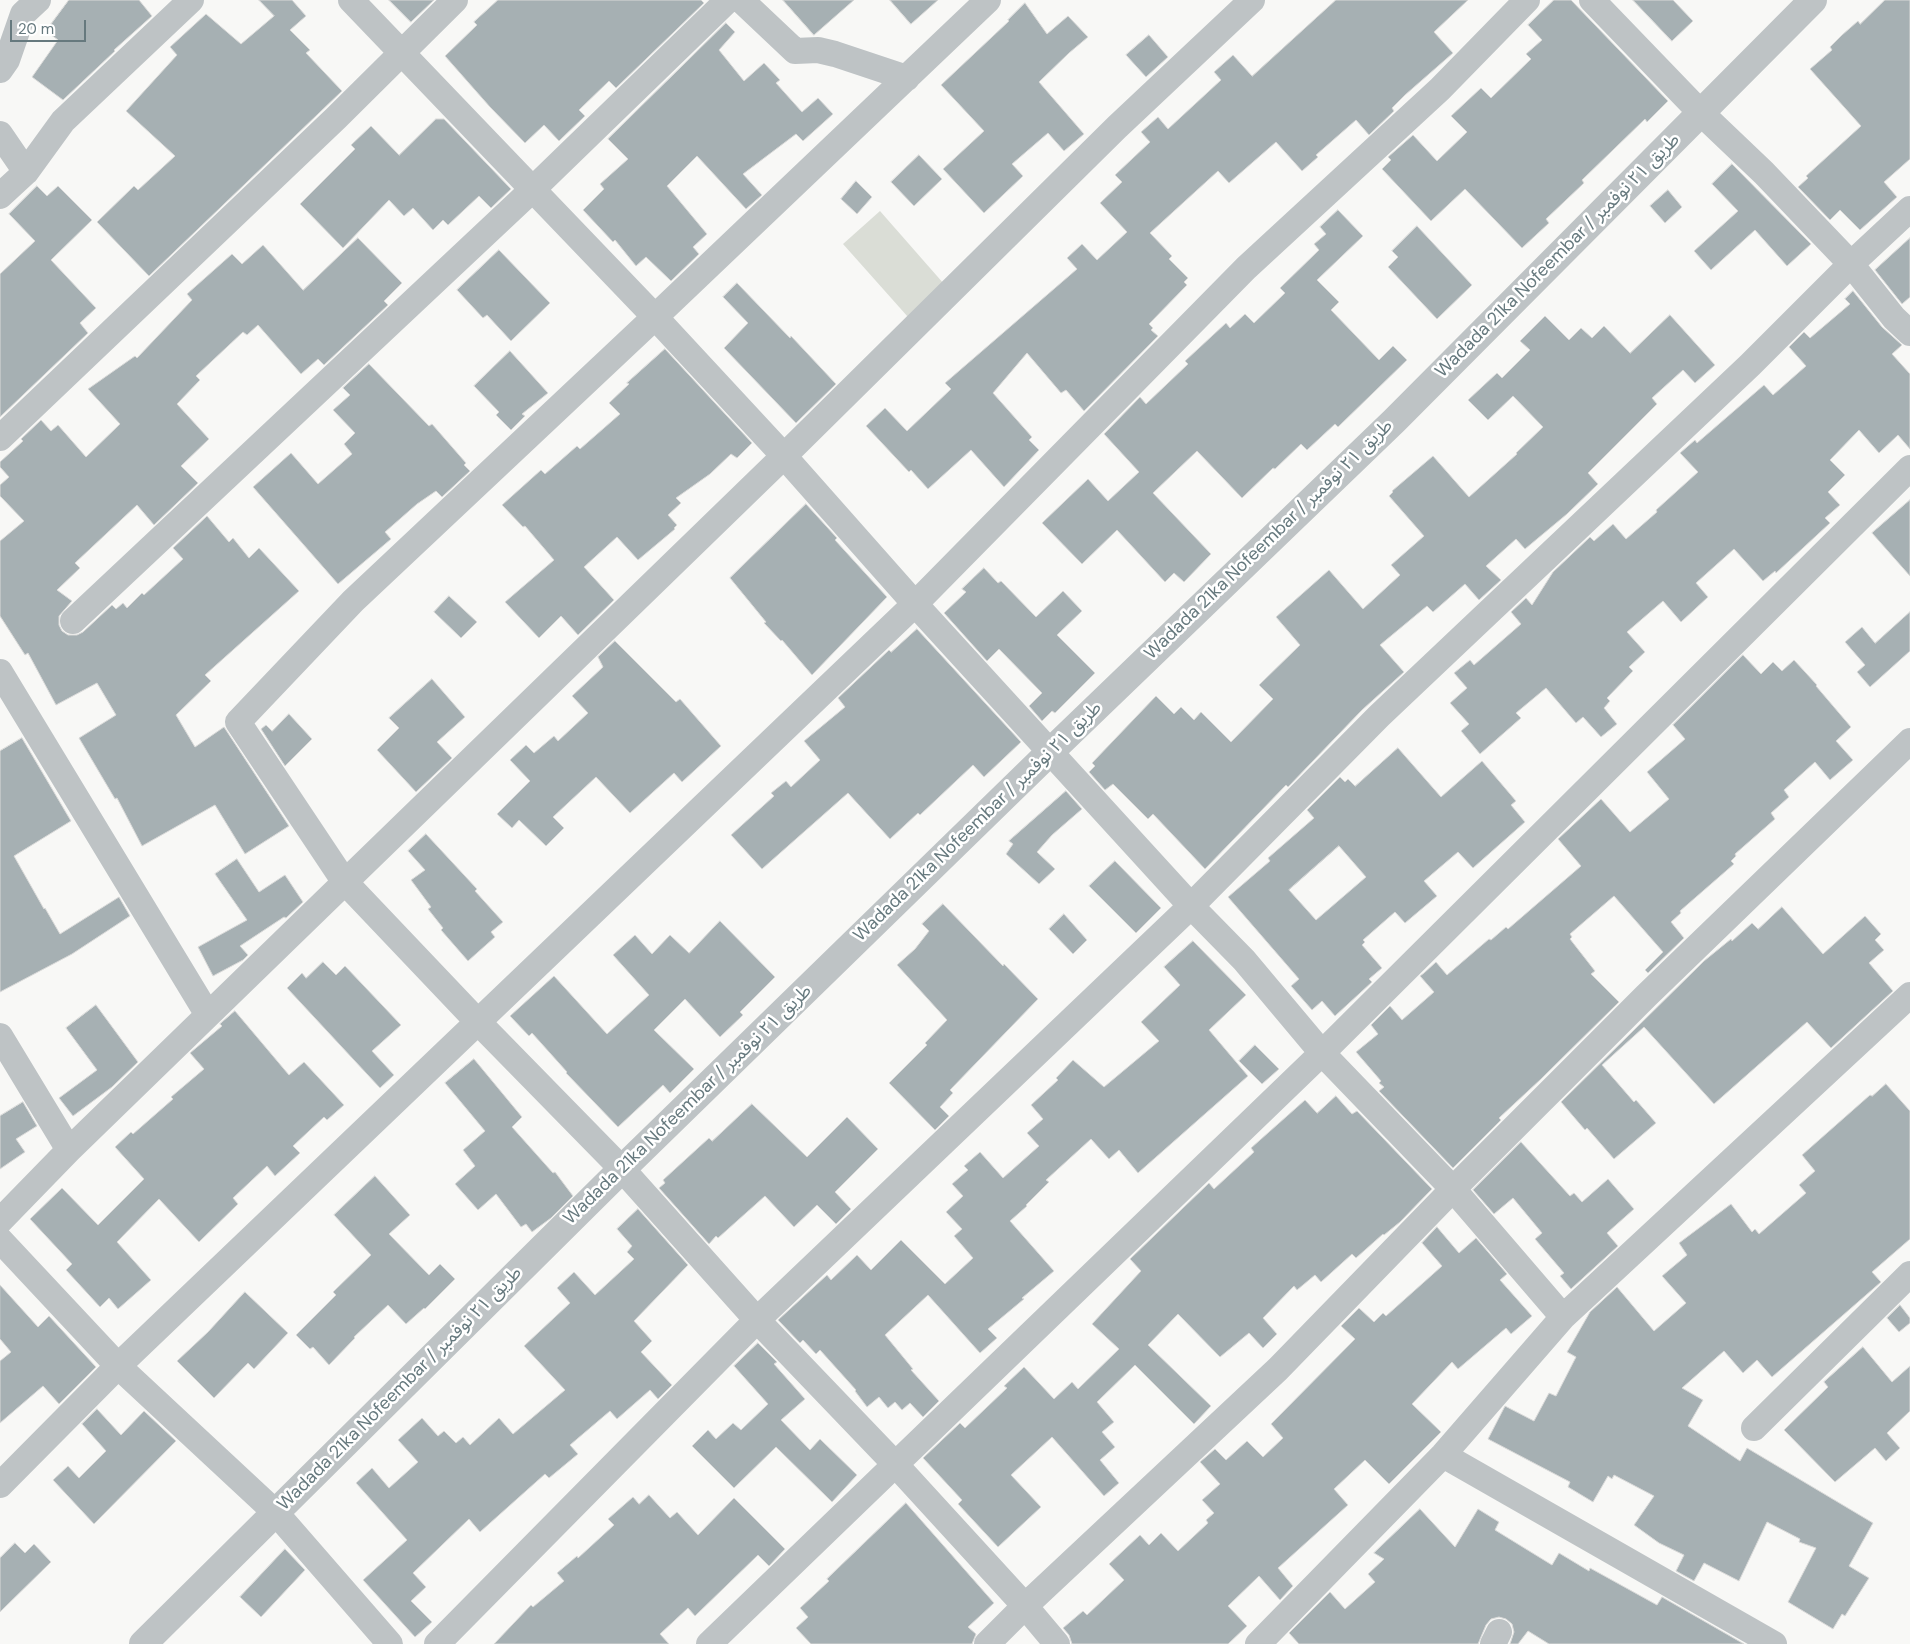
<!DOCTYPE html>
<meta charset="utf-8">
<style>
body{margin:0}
#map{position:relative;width:1910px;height:1644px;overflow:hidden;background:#f8f8f6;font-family:"DM Sans",sans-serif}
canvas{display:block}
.scale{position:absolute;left:10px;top:20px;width:76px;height:22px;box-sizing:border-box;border:2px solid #66797e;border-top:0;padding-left:6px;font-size:15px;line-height:18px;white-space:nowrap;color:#66797e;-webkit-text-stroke:4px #fff;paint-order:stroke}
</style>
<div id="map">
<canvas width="1910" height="1644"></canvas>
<div class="scale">20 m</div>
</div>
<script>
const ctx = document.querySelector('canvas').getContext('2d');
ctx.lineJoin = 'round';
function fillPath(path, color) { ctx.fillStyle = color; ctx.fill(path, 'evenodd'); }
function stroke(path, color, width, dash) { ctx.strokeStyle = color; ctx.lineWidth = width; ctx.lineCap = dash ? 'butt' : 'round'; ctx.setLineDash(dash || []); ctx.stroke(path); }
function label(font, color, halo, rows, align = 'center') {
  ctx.font = font + ' "DM Sans","Noto Sans Arabic",sans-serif'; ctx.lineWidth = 5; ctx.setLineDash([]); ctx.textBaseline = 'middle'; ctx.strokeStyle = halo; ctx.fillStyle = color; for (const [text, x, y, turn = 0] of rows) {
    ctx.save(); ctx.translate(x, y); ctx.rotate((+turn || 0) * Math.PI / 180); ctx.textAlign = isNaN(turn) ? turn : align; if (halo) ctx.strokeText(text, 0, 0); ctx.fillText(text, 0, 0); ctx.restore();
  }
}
const green = new Path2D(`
 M880,211l64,73 -36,33 -65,-73z`);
const building = new Path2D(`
 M69,0h70l13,16 -38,34 1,1 -52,49 -31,-23 26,-37 -12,-9z
 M259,0h33l14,16 -16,14 20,20 -4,3 36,38 -193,185 -52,-54 37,-36 4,4 37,-34 -49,-45 51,-56 -7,-8 36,-33 35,30 33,-28z
 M389,0h45l-23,22z
 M498,0h203l3,3 -88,85 -7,-7 -30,29 6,6 -26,25 -15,-16 -19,18 -35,-36 -45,-51 32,-31 -3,-3z
 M783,0h71l-40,35z
 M890,0h48l-27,24z
 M1336,0h132l-34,32 19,21 -48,42 -13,13 2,3 -25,24 -13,-15 -40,35 2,2 -16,14 -26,-29 -47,41 -11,-12 -68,62 22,23 -3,3 19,19 -4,4 3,3 -38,39 4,4 -2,2 7,6 -74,75 -18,-21 -5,3 -34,-40 -34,40 39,44 -3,3 10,10 -35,37 -33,-37 -43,39 -17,-19 -2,2 -43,-46 19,-18 22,23 44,-42 -6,-6 132,-114 -10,-11 15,-14 15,16 30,-28 -27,-29 22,-21 -7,-7 35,-33 -9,-10 17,-15 10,12 53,-49 -7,-8 19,-17 19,21z
 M1554,0h17l97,101 -21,21 -2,-3 -63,61 2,3 -38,36 3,4 -27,25 -57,-59 -34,32 -49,-52 9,-9 -3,-3 25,-22 24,26 30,-29 -16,-16 30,-28 10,10 40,-39 -5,-5 16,-14 -14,-15z
 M1633,0h40l20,21 -21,20z
 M1885,0h25v159l-26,23 13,15 -37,33 -20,-20 -10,10 -32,-33 10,-9 -2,-2 55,-50 -51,-57 22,-19 -2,-3 12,-12 16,-14 2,3z
 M1025,3l22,31 21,-18 20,21 -19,16 -30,29 45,52 -20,17 -16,-18 -36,31 11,12 -39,37 -41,-44 41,-38 -43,-46 68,-64 -1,-1z
 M726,23l9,9 -16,18 25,31 20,-18 16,17 -4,3 26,29 16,-14 15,16 -30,27 -7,-7 -53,40 19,21 -16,14 -49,-53 -30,30 40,48 -14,13 6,7 -28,27 -25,-24 -10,9 -21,-26 -2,2 -30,-32 21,-21 -4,-5 28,-25 -20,-20z
 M1149,35l19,22 -22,20 -20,-22z
 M436,119h8l67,70 -20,19 -12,-12 -31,29 -5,-5 -10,10 -20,-22 -9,8 -15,-16 -46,48 -43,-44 55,-55 -4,-4 20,-19 28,29z
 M919,155l23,24 -28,27 -23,-24z
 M1732,164l79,80 -24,22 -32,-36 -44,40 -17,-19 44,-40 -26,-27z
 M856,181l16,16 -15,17 -16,-15z
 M37,186l10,10 11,-10 34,34 -41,40 45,48 -16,15 8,10 -88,84v-143l35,-33 -26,-27z
 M1668,190l14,17 -17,16 -15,-17z
 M1338,210l25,26 -46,44 22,22 -8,8 48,50 14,-14 14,14 -69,67 -3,-3 -28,26 -6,-6 -26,25 -2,-1 -31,30 -45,-47 -44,42 58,61 -27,28 -10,-9 -9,9 -48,-52 -35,34 -40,-41 46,-44 20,22 31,-29 -35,-38 36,-37 6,7 42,-40 -3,-3 41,-38 4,5 15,-14 9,9 31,-30 -5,-5 39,-38 -5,-6 12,-10 -6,-7z
 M1417,226l55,59 -35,34 -49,-52 10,-10 -6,-6z
 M358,238l44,45 -18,18 4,4 -64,60 -6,-6 -17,15 -43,-49 -11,10 -4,-3 -47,44 4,4 -23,24 32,35 -28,27 17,17 -44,42 -17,-20 -62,58 5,5 -23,22 15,11 -13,15v9l3,6 6,4h9l6,-3 29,-27 4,4 7,-6 4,5 15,-15 2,2 39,-36 -10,-11 34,-32 22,26 4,-4 16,20 10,-10 40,43 -94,84 6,6 -35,34 19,32 29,-20 65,99 -44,28 -30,-49 -73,41 -25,-48 -2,1 -36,-61 37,-23 -19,-32 -41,22 -28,-52 -3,2 -25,-39v-75l24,-20 -24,-25v-11l9,-8 -9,-10v-5l23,-21 -2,-2 20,-19 10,11 7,-6 28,32 34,-33 -32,-35 47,-33 2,2 55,-58 -5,-6 45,-40 10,10 21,-19 40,45z
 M1910,238v59l-8,7 -27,-34z
 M499,250l51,53 -39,38 -24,-26 -4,3 -26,-28z
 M737,283l53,55 1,-2 45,48 -40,39 -72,-75 24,-25 -25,-26z
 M1853,291l29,36 20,18 -10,9 18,20v75l-12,-14 -19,18 -20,-23 -29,30 15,15 -17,17 12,13 -15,13 5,5 -54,50 -1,-2 -12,10 -29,-32 -38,34 12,14 -27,25 -18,-21 -36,31 18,20 -16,15 4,4 -26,27 3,3 -6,7 13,16 -16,13 -18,-20 -7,6 -30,-35 -30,25 5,5 -41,36 -19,-23 8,-7 -19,-21 17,-15 -13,-15 16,-13 4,5 47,-41 -10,-12 15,-14 6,7 21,-33 37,-35 4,4 19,-17 13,15 31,-27 -1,-2 42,-38 -18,-19 15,-13 2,3 67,-58 9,10 33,-29 -17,-19 15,-15 6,6 40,-34 -5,-5z
 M1670,315l45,50 -20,18 -12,-13 -31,28 5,6 -69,69 10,11 -31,30 -42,35 -9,-10 -30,27 15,14 -22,20 -14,-16 -32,28 -6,-6 -47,39 24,27 -42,38 -74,77 -2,-2 -81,84 -52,-55 -5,5 -35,-35 -8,6 -16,-18 6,-6 -3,-3 64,-67 18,18 7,-7 13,13 7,-8 30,30 42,-43 -14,-14 41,-40 -24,-28 53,-47 34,39 37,-34 -9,-10 33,-29 -35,-40 4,-4 -1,-1 41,-35 36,41 48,-43 -1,-1 27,-26 -30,-31 -25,24 -20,-20 29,-27 5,5 28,-28 -10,-9 25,-25 24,24 12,-12 11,10 12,-12 26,27z
 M665,349l87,94 -15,15 -6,-4 -21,20 -34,24 5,5 -13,12 9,10 -3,3 1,1 -37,31 -21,-23 -33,30 30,33 -36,35 -17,-19 -22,22 -34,-36 49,-42 -29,-34 -2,1 -21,-22 39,-35 4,4 32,-28 3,3 40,-35 -11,-11 20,-19 -2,-1z
 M510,351l38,42 -26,21 3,2 -14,14 -15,-15 3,-3 -25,-26z
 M369,364l60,62 3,-2 34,39 -2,2 6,6 -28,26 -6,-6 -19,13 -32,28 6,7 -53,45 -85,-97 38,-34 27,31 34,-30 -8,-10 11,-11 -22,-23 17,-15 -7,-7z
 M1910,500v76l-38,-43z
 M806,504l31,34 -2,2 52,57 -75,78 -30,-35 -1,1 -17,-18 2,-1 -36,-44z
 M984,568l14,15 3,-2 35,36 27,-26 19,20 -25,24 38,38 -40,40 -3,-2 -10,10 -13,-15 13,-13 -43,-44 -12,12 -43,-48 22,-21 -4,-3z
 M449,596l28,26 -16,16 -27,-26z
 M1910,612v39l-40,36 -13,-15 8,-7 -20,-23 17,-15 13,16z
 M917,629l104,113 -37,35 -11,-12 -53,50 -2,-2 -28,26 -42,-46 -86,76 -31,-34 43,-39 -3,-3 15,-12 5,6 29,-27 -16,-19 41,-34 -7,-9 51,-48 2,2z
 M615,641l61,61 4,-3 41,47 -39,36 -8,-9 -44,40 -34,-36 -43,40 11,11 -18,18 -27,-26 -7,8 -15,-14 33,-33 -20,-21 16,-15 8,8 20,-17 4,5 30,-28 -16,-17 31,-29 -5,-10z
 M1743,655l18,19 12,-12 9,9 12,-11 23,25 -1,1 35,41 -15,14 17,19 -23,20 -15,-18 -31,28 5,7 -18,16 4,6 -40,35 1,2 -5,5 3,3 -54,47 1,2 -10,9 13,16 -36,35 -3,-3 18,-18 -49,-56 -44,38 2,3 -2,2 25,32 -4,3 28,28 -78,77 -42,39 2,2 -48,48 -74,-77 5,-4 -5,-4 2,-2 -25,-29 22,-18 -7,-9 19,-19 12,14 32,-28 -14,-16 4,-3 12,-11 11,13 42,-36 2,1 15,-13 2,2 73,-63 -23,-27 43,-40 29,33 39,-33 -22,-27 38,-33 -12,-14z
 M432,679l33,38 -28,25 15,16 -36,34 -39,-42 22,-22 -10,-10z
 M289,714l23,25 -27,27 -24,-37 5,-4 6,6z
 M22,738l49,83 -57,35 30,53 1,-1 15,26 59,-37 11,19 -58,38 -72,38v-241z
 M1398,748l43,49 41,-36 34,40 -5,4 14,17 -52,46 -15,-16 -34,29 13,15 -32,27 -10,-11 -32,28 2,2 -3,3 20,23 -13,11 3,3 -37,34 -13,-15 -10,9 -21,-24 8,-7 -71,-82 42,-36 -2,-3 46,-40 -7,-8 33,-33 5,5 3,-3 7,7zM1339,846l27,31 -50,43 -27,-30z
 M1066,791l16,18 -30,26 -15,17 18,17 -16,15 -33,-30 7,-10 -4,-3z
 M426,834l51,55 -2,2 28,31 -12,10 4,5 -27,24 -27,-31 2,-2 -15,-19 3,-2 -20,-27 14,-10 -17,-19z
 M237,859l22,33 26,-17 18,27 -17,16 -2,-1 -44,29 8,9 -5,5 -30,16 -15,-29 49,-27 -32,-46z
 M1115,861l46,47 -25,25 -47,-47z
 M943,904l60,62 1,-2 34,35 -88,91 3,3 -13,14 9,9 -14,14 -46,-47 38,-38 -2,-2 22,-23 -50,-55 18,-16 14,-18 -7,-7z
 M1782,907l41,47 42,-38 16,18 -6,6 9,10 -15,13 24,28 -62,57 -24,-26 -93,82 -70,-77 -42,38 32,37 2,-2 20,23 -42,36 -27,-31 -2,2 -24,-28 143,-141 27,-22 1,2 20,-18 6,6z
 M1064,914l23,26 -14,14 -24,-25z
 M720,921l55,56 -35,35 3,3 -23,22 -35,-38 -31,31 40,39 -24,24 -7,-8 -45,42 -52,-54 1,-1 -35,-39 -3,3 -19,-20 44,-40 53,58 42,-39 -36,-40 22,-20 17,19 18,-19 19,18z
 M1193,941l53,54 -37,35 39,46 -110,97 -19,-23 -10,9 -18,-20 -45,41 3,2 -23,23 1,1 -17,15 44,50 -32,27 2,1 -36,30 9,9 -17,15 -52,-58 -43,40 28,34 -2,1 28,31 -16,16 -13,-14 -8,7 -7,-8 -7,6 -9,-11 -12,10 -12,-16 1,-1 -36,-40 -4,4 -13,-14 -3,3 -22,-23 49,-45 4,5 26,-25 14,15 30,-30 44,44 28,-26 -19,-22 8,-7 -16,-17 17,-16 -11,-12 16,-14 -4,-4 16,-14 23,26 36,-32 -12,-13 16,-14 -12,-14 27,-25 -2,-2 17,-18 31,27 55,-46 -18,-19 39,-37 -16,-18z
 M323,962l13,13 9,-9 56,59 -29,26 22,24 -14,13 -93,-100 15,-15 4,5z
 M96,1005l42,57 -26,25 -39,29 -14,-18 38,-28 -31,-42z
 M235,1011l54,64 15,-13 40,43 -17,15 -3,-3 -31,29 7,7 -25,23 -8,-10 -34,32 5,6 -39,38 -40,-43 -42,43 34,38 -33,29 -9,-11 -9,9 -34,-37 6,-6 -42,-45 32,-31 36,37 46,-46 -29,-32 16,-15 2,2 40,-35 -2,-2 33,-28 -14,-16 32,-27 -2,-2z
 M1255,1045l24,24 -17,15 -23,-23z
 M474,1059l48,58 -10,10 41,46 2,-1 18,24 -22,22 -19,14 -6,-8 -5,3 -25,-33 -18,16 -23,-26 20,-18 -12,-16 22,-19 -40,-48z
 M1886,1084l24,27v128l-38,33 9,10 -109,95 -15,-17 -14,13 -19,-22 -42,37 21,12 -15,26 52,35 7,-13 126,75 -24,43 20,12 -24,38 -3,-2 -9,15 -45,-27 28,-54 -17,-6 1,-3 -33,-17 -28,59 -35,-18 -10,18 -18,-10 8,-16 -25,-12 -25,-18 20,-29 -40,-21 -2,4 -4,-3 -15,26 -25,-15 2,-5 -82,-43 17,-33 29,15 15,-28 7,3 20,-39 -9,-5 23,-40 27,-25 37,44 32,-28 -24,-27 25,-21 -8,-12 52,-39 21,28 3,-3 4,5 47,-41 -7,-8 16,-14 -13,-16 68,-60 2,1z
 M1336,1096l16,18 5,-3 75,78 -32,33 -16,13 -1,-1 -27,24 -4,-4 -31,28 -6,-7 -18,15 -3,-4 -31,32 14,16 -14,14 -14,-15 -29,24 -42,-43 -30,31 63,61 -17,18 -59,-59 -38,37 17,20 -12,10 13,15 -15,13 19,23 -15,13 -52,-59 -41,38 30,32 -43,40 -40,-43 4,-4 -39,-42 37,-35 5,5 42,-40 -3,-2 20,-19 30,32 18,-17 6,7 41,-40 -27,-25 49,-53 -11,-12 79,-76 5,6 40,-37 -3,-4 54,-48 12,13z
 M23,1102l14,24 -21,13 9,13 -25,17v-53z
 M752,1104l55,53 40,-40 31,32 -43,43 16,17 -15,15 -19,-19 -23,22 -29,-31 -47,42 -2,-2 -7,8 -50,-56 6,-5 -2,-3 46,-42 3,3z
 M1521,1142l49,54 4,-3 8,9 26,-23 26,30 -27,24 11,13 -47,43 -11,-13 4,-3 -29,-34 7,-6 -29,-35 -19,16 -21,-24z
 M375,1176l35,39 -21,19 40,41 11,-11 15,15 -30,30 -1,-1 -18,16 -18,-19 -34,32 1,1 -26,27 -16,-18 -3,2 -14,-14 40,-40 -3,-3 38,-37 -37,-40z
 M638,1209l50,56 -54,56 18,20 -11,11 31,33 -14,14 -8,-9 -33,29 -7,-8 -40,34 8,9 -29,24 -4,-4 -65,58 -11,-13 -56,54 13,14 -15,14 21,21 -17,15 -52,-57 44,-40 -51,-57 16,-15 17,20 29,-26 -20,-22 24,-22 16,18 6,-5 12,12 7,-6 7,8 29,-27 14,16 52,-44 -41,-44 46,-43 -13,-15 17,-16 21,23 39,-36 -7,-7 5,-6 -15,-17z
 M1437,1227l22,26 17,-15 31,36 -7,6 32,36 -21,18 -5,-6 -48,41 -6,-7 -40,42 29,28 -52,52 -24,-24 -31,29 14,16 -70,63 15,18 -13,14 -21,-24 -31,30 19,20 -19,18h-156l-3,-9 -6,-7 20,-17 4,4 37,-35 -15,-16 31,-29 9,10 12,-12 17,18 30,-28 -2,-3 8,-7 -12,-13 18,-16 -20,-22 15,-13 11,11 21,-19 16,16 20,-19 -12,-14 84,-85 -14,-13 18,-18 15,14 9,-9 3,3 56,-50 -20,-23z
 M0,1285l38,42 11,-11 47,51 -37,37 -16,-18 -43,37v-62l11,-9 -11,-13z
 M245,1292l43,41 -34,36 -6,-6 -34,35 -37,-37 31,-29z
 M1900,1305l10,13v5l-11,9 -12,-14z
 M758,1343l19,19 -3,2 31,35 -24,21 29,30 10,-11 37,36 -25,27 -56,-55 -42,41 -42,-42 16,-16 8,9 17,-16 8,7 27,-26 -34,-38z
 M1863,1347l29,35 18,-16v45l-23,22 13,15 -14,13 -11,-13 -40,34 -51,-52 44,-43 -4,-5z
 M97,1409l24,26 23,-24 32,30 -82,83 -41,-44 15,-14 11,12 27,-27 -24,-27z
 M649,1495l21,23 7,-6 21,23 36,-37 51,51 -16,17 -11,-11 -63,61 -7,-8 -28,26 9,10h-175l37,-39 2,2 31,-26 -7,-8 20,-17 1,2 36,-33 -6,-6 25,-22 6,7z
 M906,1503l88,100 -26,24 8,7 -4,10h-161l-15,-16 12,-11 -8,-9 29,-27 -2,-2z
 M1420,1509l35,38 23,-38 21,13 -4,8 57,35 7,-12 30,18 1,-3 67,37 5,-8 82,47h-195l-21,-13 -10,13h-8l4,-12 -2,-8 -6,-5 -7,-2 -8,2 -5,6 -8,19h-179l-10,-11 41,-41 15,17 30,-27 -7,-8 16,-15 -10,-6z
 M15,1543l10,10 9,-9 17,18 -51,50v-54z
 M285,1549l20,21 -44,47 -21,-20z`);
const minor = new Path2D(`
 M351,0l304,317 129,139 131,148 276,302 53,54 78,93 131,136 110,128
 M741,0l54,51 23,-1 17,4 72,24
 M988,0l-333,317 -302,284 -115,121 106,159 134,141 144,147 135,151 138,144 130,142 32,38
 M1592,0l108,112 64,61 87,91 43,54 16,15
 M0,70l7,-10 16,-46 15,-14
 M0,134l26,38
 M0,196l26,-24 37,-51 128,-121
 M0,438l336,-320 119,-118
 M73,621l459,-431 196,-190
 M0,672l208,343 -139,135 -69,71
 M208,1015l576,-559 333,-329 135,-127
 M0,1036l69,114
 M0,1240l118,126 158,147 114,131
 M1754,1428l156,-154
 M1443,1455l331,189
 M0,1485l118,-119 797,-762 331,-336 194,-179 87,-89
 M437,1644l320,-324 434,-414 188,-190 371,-351 101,-101 59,-55
 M709,1644l613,-591 588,-585
 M987,1644l38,-38 253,-237 175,-180 193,-193 264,-255
 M1258,1644l185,-189 120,-138 347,-322
 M1493,1644l6,-12`);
const tertiary = new Path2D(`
 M143,1644l479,-475 428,-417 344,-331 419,-421`);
const streetNames = [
 ["Wadada 21ka Nofeembar / طريق ٢١ نوفمبر",1558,256,-45],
 ["Wadada 21ka Nofeembar / طريق ٢١ نوفمبر",1269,540,-44],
 ["Wadada 21ka Nofeembar / طريق ٢١ نوفمبر",978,822,-44],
 ["Wadada 21ka Nofeembar / طريق ٢١ نوفمبر",688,1105,-44],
 ["Wadada 21ka Nofeembar / طريق ٢١ نوفمبر",400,1389,-45]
];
fillPath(green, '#daddd6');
fillPath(building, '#a6b0b3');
stroke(building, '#dadad9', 1);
stroke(minor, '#bec3c5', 26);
stroke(tertiary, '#bec3c5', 28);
label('18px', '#66797e', '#fff', streetNames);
</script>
